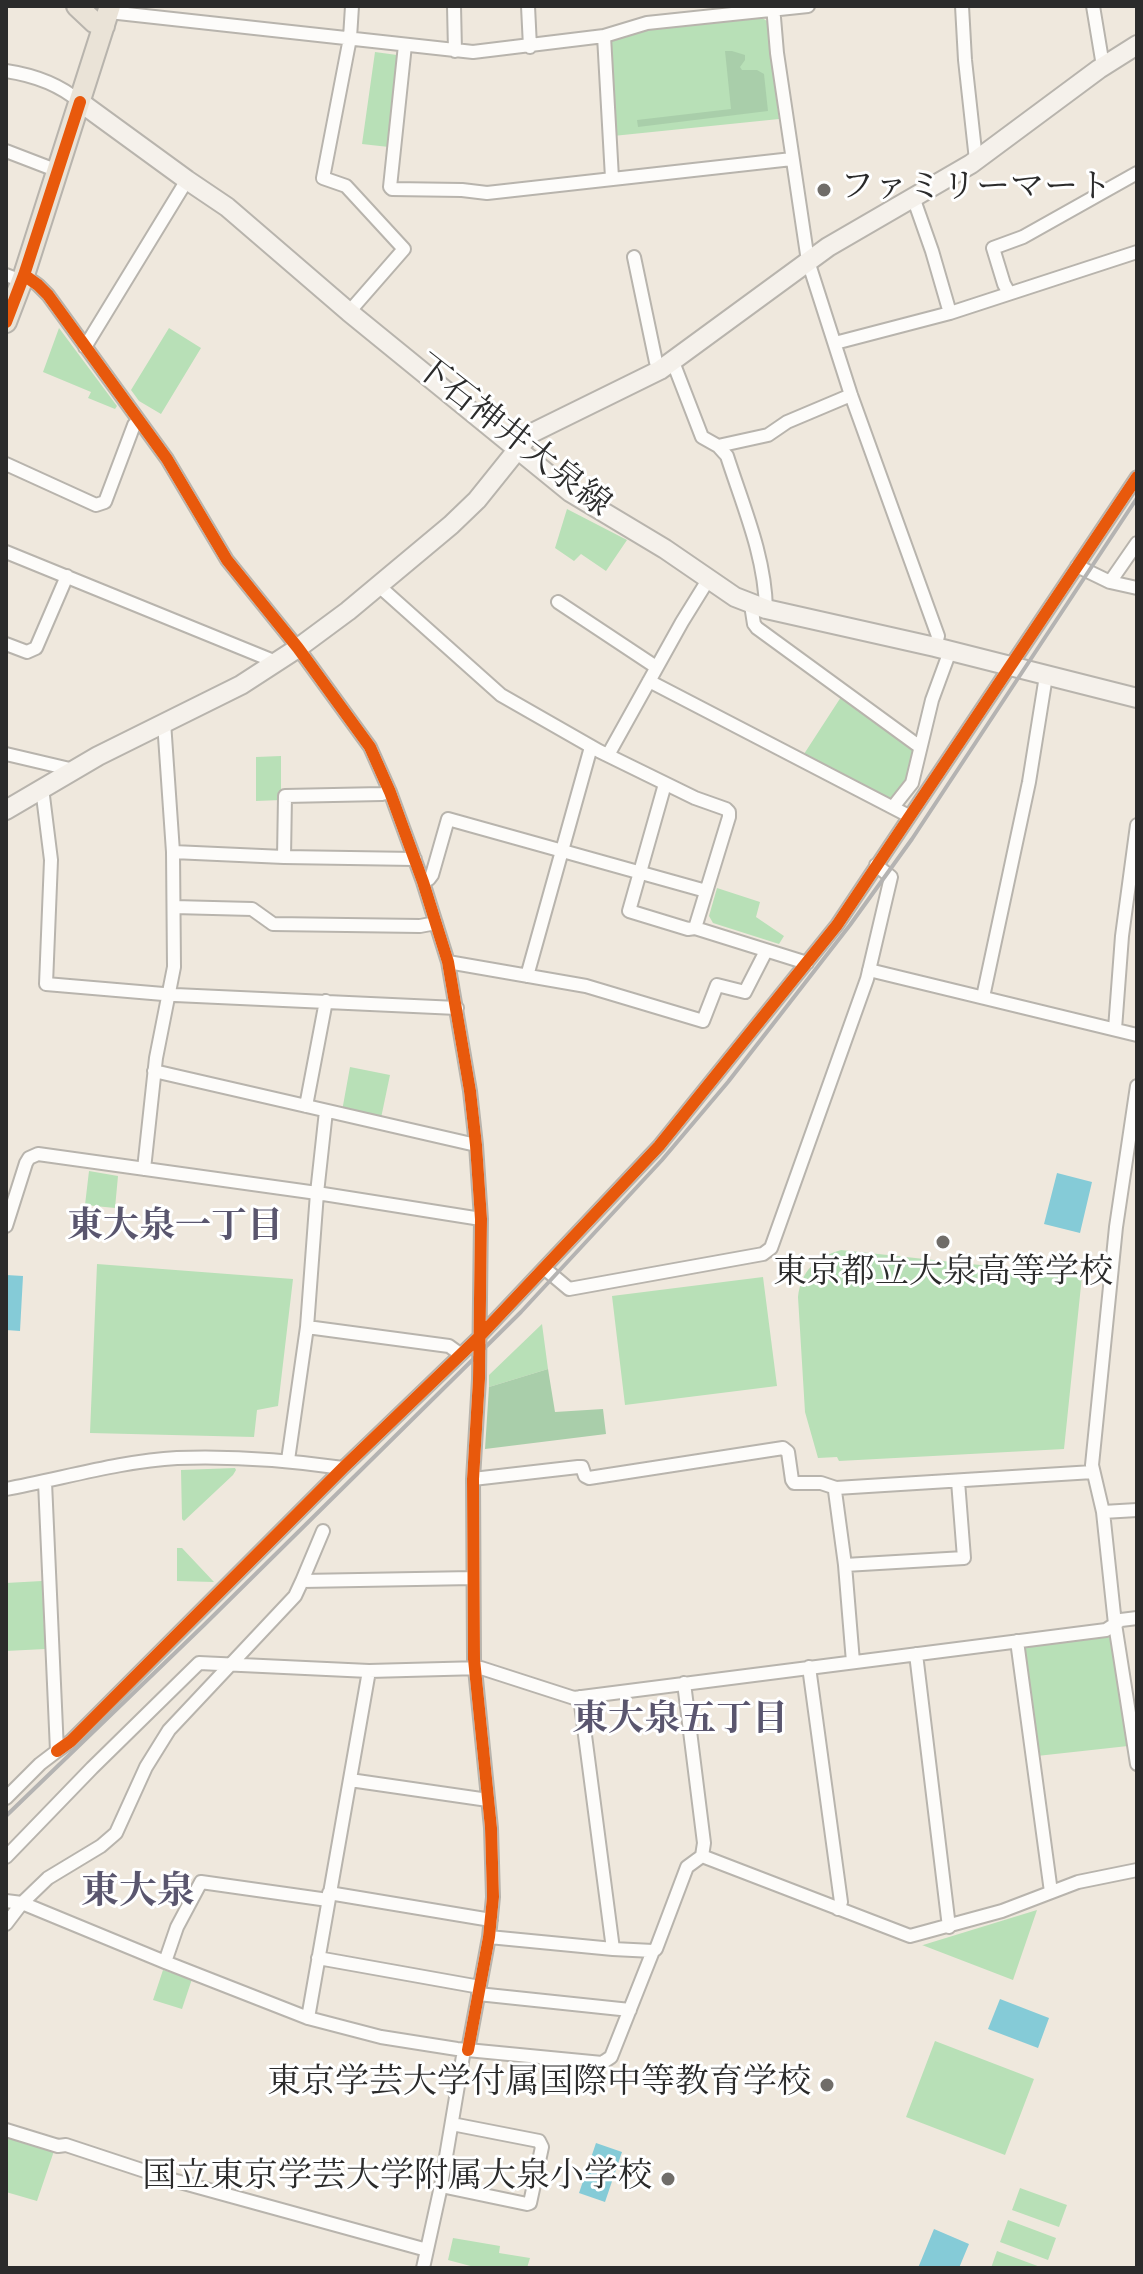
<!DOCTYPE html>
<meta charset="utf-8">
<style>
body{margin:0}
#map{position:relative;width:1143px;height:2274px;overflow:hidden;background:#efe8dd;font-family:"IM FELL DW Pica",serif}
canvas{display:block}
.frame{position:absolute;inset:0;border:8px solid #2b2b2b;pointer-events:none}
</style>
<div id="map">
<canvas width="1143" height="2274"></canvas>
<div class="frame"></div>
</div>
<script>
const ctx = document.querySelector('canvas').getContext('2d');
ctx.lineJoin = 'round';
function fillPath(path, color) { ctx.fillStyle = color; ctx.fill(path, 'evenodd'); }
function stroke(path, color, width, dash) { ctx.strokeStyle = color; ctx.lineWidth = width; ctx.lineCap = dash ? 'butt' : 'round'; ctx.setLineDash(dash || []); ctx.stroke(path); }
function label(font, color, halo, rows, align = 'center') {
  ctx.font = font + ' "IM FELL DW Pica","Noto Serif JP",serif'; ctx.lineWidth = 6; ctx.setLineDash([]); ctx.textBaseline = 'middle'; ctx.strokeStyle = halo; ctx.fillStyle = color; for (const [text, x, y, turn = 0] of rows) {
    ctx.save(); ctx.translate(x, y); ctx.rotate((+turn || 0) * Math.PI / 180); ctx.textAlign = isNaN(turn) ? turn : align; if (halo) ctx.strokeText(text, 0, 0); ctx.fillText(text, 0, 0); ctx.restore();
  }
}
const green = new Path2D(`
 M759,16l8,5 12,98 -166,17 -4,-97 39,-12z
 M375,52l22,3 2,3 -10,89 -27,-3z
 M59,328l58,78 -2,3 -27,-11 3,-6 -48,-20z
 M169,328l32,20 -40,66 -22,-13 -8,-11z
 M567,509l60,31 -21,31 -25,-17 -7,7 -19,-13z
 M841,697l72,52 -6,31 -13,18h-4l-86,-44z
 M281,756v44l-25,1v-44z
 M717,888l43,14 -4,15 28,19 -5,8 -66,-21 -4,-7z
 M350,1067l40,8 -9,43 -39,-7z
 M89,1171l29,5 -3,32 -30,-3z
 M841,1250l241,26 -18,173 -225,12 -2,-4 -19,1 -13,-46 -7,-115c3,-26 18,-40 43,-47z
 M97,1264l196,15 -15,127 -21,4 -3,27 -164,-4z
 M763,1277l14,109 -152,19 -13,-109z
 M542,1324l6,45 -59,18v-12z
 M235,1468l1,2 -3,5 -49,46 -2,-2 -1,-49z
 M177,1548h5l32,34 -37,-1z
 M42,1581l3,68 -39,2v-68z
 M1112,1634l16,112 -91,10 -14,-110 3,-3z
 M1037,1910l-24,70 -91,-35h1z
 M163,1970l29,9 -10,30 -29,-9z
 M935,2041l99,38 -29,76 -99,-38z
 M6,2136l48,15 -17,50 -31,-9z
 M1020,2188l47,17 -8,22 -47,-17z
 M1008,2220l48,18 -8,22 -48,-18z
 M453,2238l47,8 -1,7 31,5 -3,10h-49l-30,-8z
 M997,2251l46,17h-52z`);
const forest = new Path2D(`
 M725,51h7l13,4v5l-5,7 2,3h15l7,4 4,37 -130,16 -1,-7 94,-11z
 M548,1369l7,43 48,-3 3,25 -121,15 4,-62z`);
const water = new Path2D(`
 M1057,1173l35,9 -12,51 -36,-9z
 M6,1275l17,1 -3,55 -14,-1z
 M1000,1999l49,19 -11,30 -50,-19z
 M596,2143l26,9 -17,50 -26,-9z
 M934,2229l35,15 -10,24h-41z`);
const street = new Path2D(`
 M454,6l1,45
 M528,6l2,41
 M773,6l4,47 31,208 43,134 87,241 -3,11
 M962,6l3,54 11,100
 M1093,6l10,60
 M109,12l364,40 131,-16 43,-13 161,-17
 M604,36l8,142
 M405,45l-15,142 2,2 70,1 25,3 305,-34
 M6,71c27,4 53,13 74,31
 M6,151l52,20
 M913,197l19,54 18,62
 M634,257l22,105 4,8
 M6,275l16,6
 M24,275l14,10 10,10 119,164 60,101 71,88 72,99 20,45 33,90 25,80 22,129 6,54 5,74 -2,160 -6,100 1,180 17,169 2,69 -4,40 -21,113
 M1009,293l-5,-9 -11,-36 30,-11 114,-64
 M349,312l55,-63 -58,-63 -23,-8 27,-140 2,-32
 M835,343l115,-30 187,-61
 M85,347l102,-167
 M673,362l29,75 16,9 9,10c16,50 38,100 39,153
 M718,446l50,-11 19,-13 64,-27
 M6,464l90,41 9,-3 29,-77 4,-4
 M6,552l270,110
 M1077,566l33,16 27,6
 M1110,582l27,-39
 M379,586l122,109 98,56 96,47 31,11 3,3v5l-34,111
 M558,602l98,65
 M751,605l3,19 3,4 163,119
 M6,644l21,8 9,-4 31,-72
 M649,681l260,135
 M6,754l68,16
 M608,755l74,-133 26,-42
 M665,784l-36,127 59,18 7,-1 112,35
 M42,788l9,72 -5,124 129,11 282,13
 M893,807l19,-24 20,-83 18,-49
 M173,852l111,5 131,2
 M284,857l1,-61 97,-2 8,-2
 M423,882l6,-3 3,-4 16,-56 258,72
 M174,907l78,2 21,15 147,2 16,-3
 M448,962l138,24 117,35 14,-36 28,7 21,-41
 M869,970l268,65
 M527,976l64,-229
 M983,997l46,-215 17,-106
 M1115,1029l7,-93 15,-111
 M154,1071l322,74
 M1137,1086l-21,141 -24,238 11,47 12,112 22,140
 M306,1106l20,-105
 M326,1111l-9,82 -10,134 142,19 11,8
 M144,1169l12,-111 18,-91 -1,-115 -9,-130
 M6,1226l20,-63 3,-5 9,-4 279,39 164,26
 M544,1268l25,21 194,-35 8,-6 96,-269 24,-102 -15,-12
 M288,1460l19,-133
 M473,1479l105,-12h4l3,9 4,2 194,-30 5,4 4,28 2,3h27l15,5 257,-16
 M836,1488l-1,3 10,74 8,97
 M6,1489c55,-10 115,-28 171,-31 56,-2 111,2 166,10
 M1103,1512l34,-2
 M845,1565l119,-7 -6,-77
 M302,1581l21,-50
 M1017,1641l34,251
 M916,1654l33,273
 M809,1667l32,235 -3,7
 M684,1683l20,160 -2,13
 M580,1697l33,252
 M57,1751l14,-10 272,-273 136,-131 180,-191 178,-221 300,-448
 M350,1780l138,20
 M6,1798l34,-34 17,-13 -12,-269
 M702,1856l208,80 92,-25 76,-29 59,-12
 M6,1857l86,-89 107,-105 170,8 112,-3 93,30 532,-68 15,-10 16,-2
 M329,1893l162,27
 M6,1901l16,2 143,59 143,56 73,19 76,12 145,14 9,-6 42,-106 3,-2 31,-82 15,-11
 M6,1924l16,-21 26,-25 53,-32 15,-13 30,-66 23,-37 126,-134 7,-15 171,-3
 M489,1937l124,12 40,2
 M318,1958l162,29
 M165,1962l12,-35 24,-45 127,18
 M478,1994l152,16
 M308,2018l61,-347
 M6,2130l52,16 8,-1 103,34 258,71
 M441,2186l86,18 3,-1 12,-56 -3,-6 -87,-17
 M423,2268l18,-82 23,-136`);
const secondary = new Path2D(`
 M80,102l107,78 40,27 122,105 221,180 95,57 70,48 31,12 169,38 202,51
 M6,810l92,-54 143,-71 57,-37 50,-37 103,-86 26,-25 53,-66 130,-64 168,-123 143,-83 128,-95 38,-24`);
const primary = new Path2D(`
 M77,6l17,16 10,4
 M6,322l18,-47 86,-269`);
const rail = new Path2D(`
 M6,1816l198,-191 317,-313 141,-152 66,-78 122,-157 62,-86 225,-341`);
const cycleway = new Path2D(`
 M24,275l14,10 10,10 119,164 60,101 71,88 72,99 20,45 33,90 25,80 22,129 6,54 5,74 -2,160 -6,100 1,180 17,169 2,69 -4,40 -21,113
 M6,322l18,-47 56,-173
 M57,1751l14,-10 272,-273 136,-131 180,-191 178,-221 300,-448`);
const markers = [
 [824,190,8,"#706d69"],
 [943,1242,8,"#706d69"],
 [827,2085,8,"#706d69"],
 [668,2179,8,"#706d69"]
];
const poiNames = [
 ["ファミリーマート",840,190,"left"],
 ["東京都立大泉高等学校",943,1275,"center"],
 ["東京学芸大学付属国際中等教育学校",811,2085],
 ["国立東京学芸大学附属大泉小学校",652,2179]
];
const streetNames = [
 ["下石神井大泉線",511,438,38]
];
const neighbourhoodNames = [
 ["東大泉一丁目",175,1230],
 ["東大泉五丁目",680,1723]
];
const quarterNames = [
 ["東大泉",138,1895]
];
fillPath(green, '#b8e0b7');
fillPath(forest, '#a9ceaa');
fillPath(water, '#85cbd7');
stroke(street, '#b8b4ad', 16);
stroke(secondary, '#b8b4ad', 22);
stroke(primary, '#b8b4ad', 24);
stroke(street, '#fdfcfa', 12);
stroke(secondary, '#f5f1eb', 18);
stroke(primary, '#eae3d7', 20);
stroke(rail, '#b4b3b2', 4);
stroke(cycleway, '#e8590c', 12);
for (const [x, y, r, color] of markers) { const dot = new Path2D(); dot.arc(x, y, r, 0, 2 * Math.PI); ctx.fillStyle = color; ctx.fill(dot); stroke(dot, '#fff', 3); }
label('34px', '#2b2b2b', '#fff', poiNames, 'right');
label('34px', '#2b2b2b', '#fff', streetNames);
label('bold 36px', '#5a566e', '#fff', neighbourhoodNames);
label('bold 38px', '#5a566e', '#fff', quarterNames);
</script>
